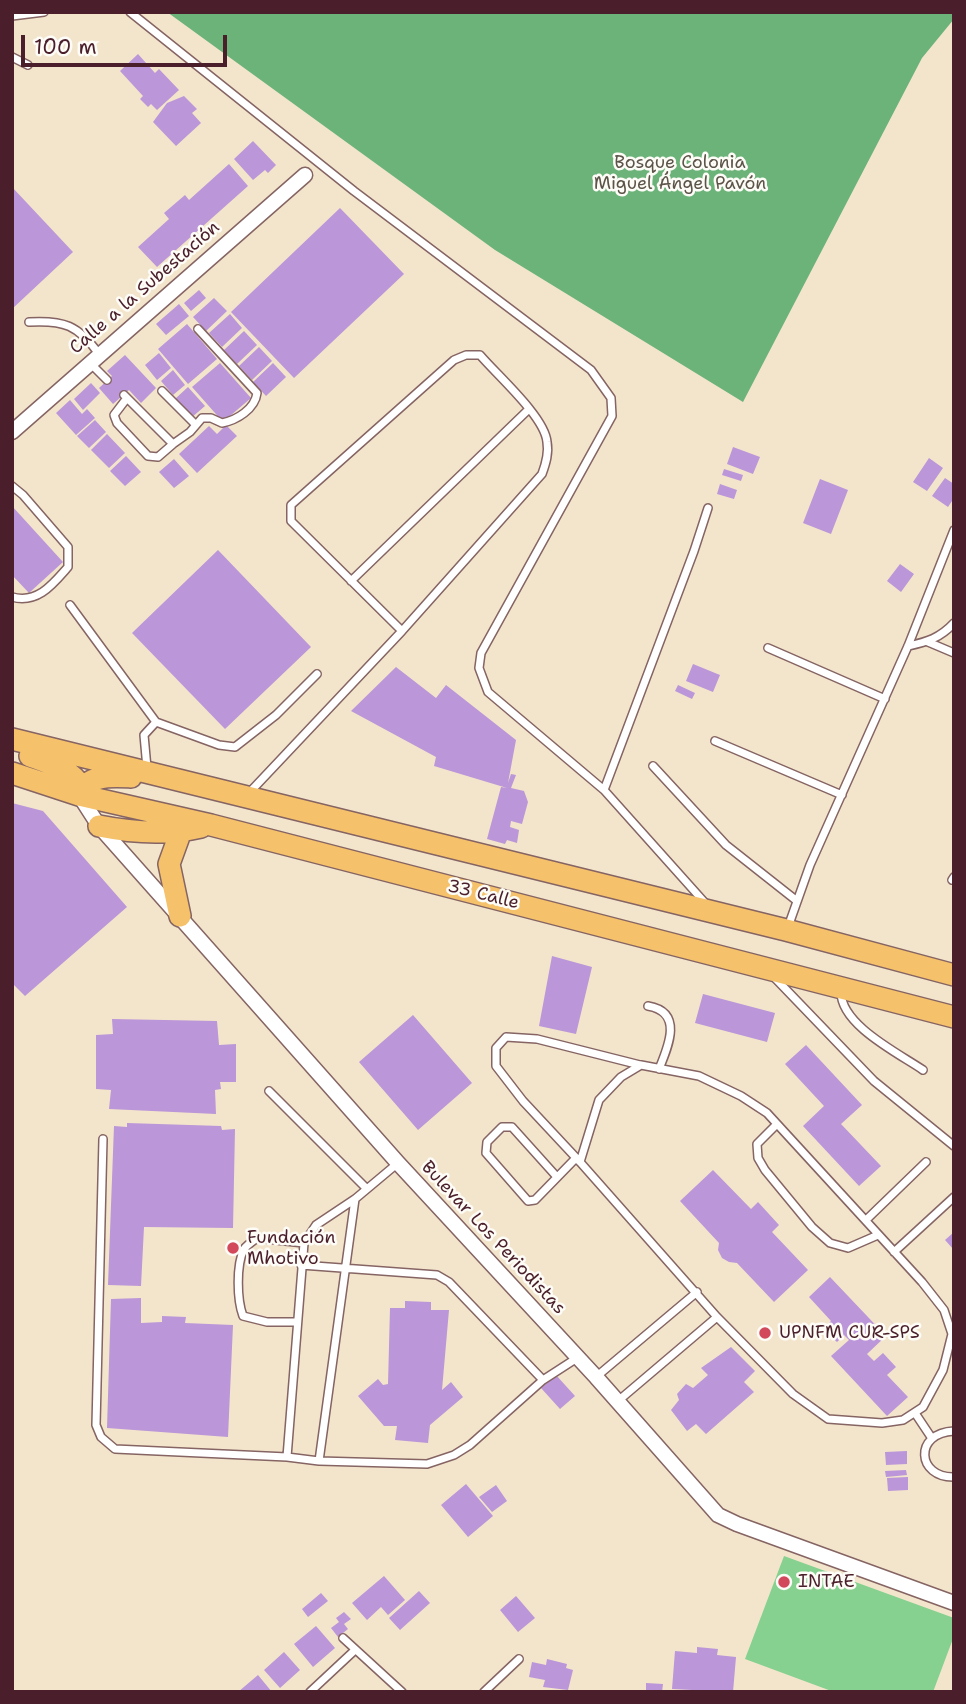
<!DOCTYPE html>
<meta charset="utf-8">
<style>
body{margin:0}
#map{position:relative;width:966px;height:1704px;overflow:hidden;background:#f3e5cc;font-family:"Shantell Sans",sans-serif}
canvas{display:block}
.frame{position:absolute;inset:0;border:14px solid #4a1f2b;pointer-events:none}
.scale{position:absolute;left:21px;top:35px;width:206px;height:32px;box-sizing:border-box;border:4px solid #4a1f2b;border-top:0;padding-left:9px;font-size:21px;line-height:24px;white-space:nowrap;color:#4a1f2b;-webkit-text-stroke:5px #fdfcf7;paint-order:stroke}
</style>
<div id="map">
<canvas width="966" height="1704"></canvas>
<div class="frame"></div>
<div class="scale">100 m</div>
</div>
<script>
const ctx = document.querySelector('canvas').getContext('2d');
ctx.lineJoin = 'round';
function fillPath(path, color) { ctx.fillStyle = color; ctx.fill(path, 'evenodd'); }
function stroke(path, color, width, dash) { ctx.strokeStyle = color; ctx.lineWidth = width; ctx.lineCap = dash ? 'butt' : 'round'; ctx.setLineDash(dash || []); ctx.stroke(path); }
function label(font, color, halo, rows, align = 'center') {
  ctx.font = font + ' "Shantell Sans",sans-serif'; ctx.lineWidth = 5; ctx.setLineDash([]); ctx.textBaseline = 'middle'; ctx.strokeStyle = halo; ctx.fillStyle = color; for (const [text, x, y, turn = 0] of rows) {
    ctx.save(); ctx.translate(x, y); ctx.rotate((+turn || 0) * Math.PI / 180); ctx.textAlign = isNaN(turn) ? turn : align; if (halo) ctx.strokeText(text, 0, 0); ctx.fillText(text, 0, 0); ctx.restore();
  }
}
const green = new Path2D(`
 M784,1556l170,62v18l-21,56h-99l-89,-33z`);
const forest = new Path2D(`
 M167,12h787v7l-32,39 -179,344 -248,-152z`);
const building = new Path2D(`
 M138,54l17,19 4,-4 20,21 -22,20 -6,-6 -3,3 -8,-8 3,-3 -23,-25z
 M184,96l13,13 -5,4 9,10 -25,23 -23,-24 14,-19z
 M253,141l23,24 -8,8 -3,-3 -12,10 -19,-21z
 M229,164l19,22 -91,81 -19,-20 31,-28 -5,-6 21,-18 4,5z
 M12,187l61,65 -61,57z
 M340,208l64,66 -110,104 -63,-66z
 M199,290l7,8 -15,13 -7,-8z
 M214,298l13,13 -21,20 -13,-14z
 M179,304l10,12 -23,19 -10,-11z
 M230,314l12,14 -20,19 -13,-14z
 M187,324l30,35 -29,25 -30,-35z
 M244,331l13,14 -20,19 -13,-14z
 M259,347l13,14 -20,19 -13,-14z
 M159,353l12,15 -14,12 -12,-15z
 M125,355l31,33 -15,15 -12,-13 -16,14 -14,-16 13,-12 -5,-5z
 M220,363l31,35 -28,24 -31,-35z
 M273,363l13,14 -20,19 -13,-14z
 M173,370l12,15 -12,10 -12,-14z
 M91,383l9,10 -17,17 -9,-11z
 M188,387l17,19 -14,12 -16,-19z
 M70,400l12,14 5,-5 8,9 -19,17 -20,-22z
 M95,420l11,12 -17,16 -12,-12z
 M226,425l11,11 -40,37 -18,-19 30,-28 8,8z
 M107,434l18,19 -16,15 -18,-18z
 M733,447l27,10 -7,17 -26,-10z
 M126,456l15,16 -16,14 -15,-15z
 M929,458l14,10 -16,23 -14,-9z
 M174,459l15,17 -15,12 -15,-16z
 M724,469l19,6 -2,6 -19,-6z
 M945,478l9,6v14l-6,9 -16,-11z
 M820,479l28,11 -17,44 -28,-11z
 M720,484l17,6 -3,9 -17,-5z
 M12,506l51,56 -34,31 -17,-18z
 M218,550l93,97 -86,82 -93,-96z
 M900,564l14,10 -13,18 -14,-11z
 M693,664l27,11 -7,17 -27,-11z
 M396,667l40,31 10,-13 70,55 -8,43 3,-9 5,1 -5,13 13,3 4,11 -6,22 -11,-3 -1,6 9,3 -2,13 -10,-3 -2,4 -18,-5 14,-52 6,1 -73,-22 2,-9 -85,-46z
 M678,685l17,8 -3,6 -17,-8z
 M12,803l31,8 84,96 -102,89 -13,-13z
 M552,956l40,11 -16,67 -37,-8z
 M703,994l72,19 -8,29 -72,-19z
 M413,1015l59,68 -54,47 -59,-68z
 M112,1019l105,2 2,24 17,-1v38h-16l1,7 -6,1 1,24 -107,-5 2,-19 -15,-1v-54l17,-1z
 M806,1045l56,60 -21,19 40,42 -22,20 -56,-60 21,-20 -39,-42z
 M127,1123l94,3 1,4 13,-1 -2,99 -89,-1 -3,59 -33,-1 6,-159 13,1z
 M713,1170l38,39 7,-7 21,23 -7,7 36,38 -34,32 -37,-39 -8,-1 -7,-4 -4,-8 1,-7 -39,-42z
 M954,1232v18l-9,-10z
 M830,1277l56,59 -19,18 7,7 9,-8 13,14 -9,8 21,22 -21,19 -56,-60 18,-16 -5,-5 -7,7 -14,-13 8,-8 -22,-24z
 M141,1298v25l21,-1v-6l24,1 -1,6 48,2 -5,112 -121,-9 4,-129z
 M405,1301l26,1v8h18l-7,80 9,-8 12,15 -33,28 -2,18 -33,-3 2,-14h-13l-26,-30 20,-17 5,6 5,-1 2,-76h15z
 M731,1347l24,24 -11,11 10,10 -48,42 -10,-10 -9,7 -16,-21 8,-10 -2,-6 9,-10 7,4 15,-13 -7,-7z
 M556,1375l19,21 -15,13 -19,-21z
 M907,1451v13l-21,1 -1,-13z
 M906,1470l1,5 -21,2 -1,-6z
 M908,1477v13l-20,1 -1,-13z
 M466,1484l27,32 -25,21 -27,-32z
 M496,1485l11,16 -15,11 -13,-15z
 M384,1576l21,24 -17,15 -7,-8 -14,13 -15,-17z
 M419,1591l11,12 -30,27 -11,-12z
 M321,1593l7,8 -20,16 -6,-8z
 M516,1596l19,22 -17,14 -18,-22z
 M344,1612l7,7 -7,5 4,5 -10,8 -7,-9 8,-6 -3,-4z
 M316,1626l19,22 -22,19 -19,-23z
 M697,1647l21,2 -1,6 19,2 -3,35 -61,-3 3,-38 22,2z
 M284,1652l16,18 -20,18 -16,-18z
 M547,1659l20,5 -1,4 7,2 -5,20 -25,-3 2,-7 -16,-3 3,-15 14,3z
 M258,1675l14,17h-34z
 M646,1683l17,1 -1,8h-16z`);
const lane = new Path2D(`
 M130,12l224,179 237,179 20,28 1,18 -131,237 -2,15 9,24 116,98 102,114
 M12,16l32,-4
 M12,57l16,8
 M29,322c35,-2 49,3 70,32
 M90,363l17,17
 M162,391l33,33
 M124,395l49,49 17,-12 12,-14h9l11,5c15,-3 33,-14 35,-30l-59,-64
 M127,398l-13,17 3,8 31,33 10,1 15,-13
 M12,486l11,9 45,52v20c-15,17 -30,37 -56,30
 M351,581l178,-172
 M70,605l86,117
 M928,642l26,11
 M908,646c19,-4 32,-8 46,-23
 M768,648l117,51
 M715,741l127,54
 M653,766l73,79 71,56
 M147,768l-3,-33 12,-13 63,23 16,2 41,-32 41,-41
 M604,790l90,-239 14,-43
 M249,793l153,-162 140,-157c4,-11 7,-21 5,-32 -2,-25 -50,-67 -67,-87h-14l-12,5 -163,145v16l111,110
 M952,880l2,-3
 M788,927l22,-62 98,-219 46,-116
 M773,976l101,105 80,65
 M841,992c0,33 57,61 82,78
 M648,1006c35,6 21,39 11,63
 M641,1065l58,11 42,20 26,17 155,169 22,28 8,24 -9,36 -20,37 -20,13 -21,3 -54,-4 -35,-25 -76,-77 -137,-155 19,-62 22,-23z
 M269,1091l97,97
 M777,1124l-20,20 1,14 7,12 47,57 18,16 18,5 30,-13
 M103,1139l-7,286 5,12 14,12 172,8
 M580,1162l-57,-61 -27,-35v-18l10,-11 31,2 103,26
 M398,1163l-43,36 -39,26 -12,18 -17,214 32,4 108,3 27,-9 16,-10 73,-65 34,-22
 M557,1177l-45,-50h-10l-15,15 -1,11 42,48 7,-1 41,-42
 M866,1220l60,-58
 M894,1252l60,-55
 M301,1265l136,10 12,7 94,98
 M296,1322h-29l-24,-6c-6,-16 -7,-51 1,-67 3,-4 9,-8 13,-11l47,5
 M596,1377l101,-85
 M618,1401l99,-84
 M915,1413l16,24
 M954,1431c-41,2 -37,47 0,46
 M319,1461l36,-262
 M343,1638l59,54
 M310,1692l45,-42
 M484,1692l35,-33`);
const street = new Path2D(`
 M12,432l293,-257
 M79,795l20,31 299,337 198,214 122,138 19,9 217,79`);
const primary = new Path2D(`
 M12,739l774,191 168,45
 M30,756c12,4 43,15 48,27 1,2 1,9 1,12
 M12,773l67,22 132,30 743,192
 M79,795c9,-21 32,-19 52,-18
 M99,826c35,7 68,9 102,1
 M180,916l-11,-52 12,-33`);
const markers = [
 [233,1248,7,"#d1495b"],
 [765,1333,7,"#d1495b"],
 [784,1582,7,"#d1495b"]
];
const parkNames = [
 ["Bosque Colonia",680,163],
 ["Miguel Ángel Pavón",680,184]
];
const streetNames = [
 ["Calle a la Subestación",145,288,-41],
 ["33 Calle",483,895,14],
 ["Bulevar Los Periodistas",493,1238,47]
];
const poiNames = [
 ["Fundación",247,1238],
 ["Mhotivo",247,1259],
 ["UPNFM CUR-SPS",779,1333],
 ["INTAE",798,1582]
];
fillPath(green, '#86d18f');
fillPath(forest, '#6cb37a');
fillPath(building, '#bb96d8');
stroke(lane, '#856463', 10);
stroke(street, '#856463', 17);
stroke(primary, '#856463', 24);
stroke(lane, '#fff', 7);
stroke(street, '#fff', 14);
stroke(primary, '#f5c16b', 21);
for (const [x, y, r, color] of markers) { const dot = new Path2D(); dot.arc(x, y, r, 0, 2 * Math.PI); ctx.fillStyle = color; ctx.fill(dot); stroke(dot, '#fdfcf7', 2.5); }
label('18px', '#5c5449', '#fdfcf7', parkNames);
label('18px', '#4a1f2b', '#fdfcf7', streetNames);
label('18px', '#4a1f2b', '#fdfcf7', poiNames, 'left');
</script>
